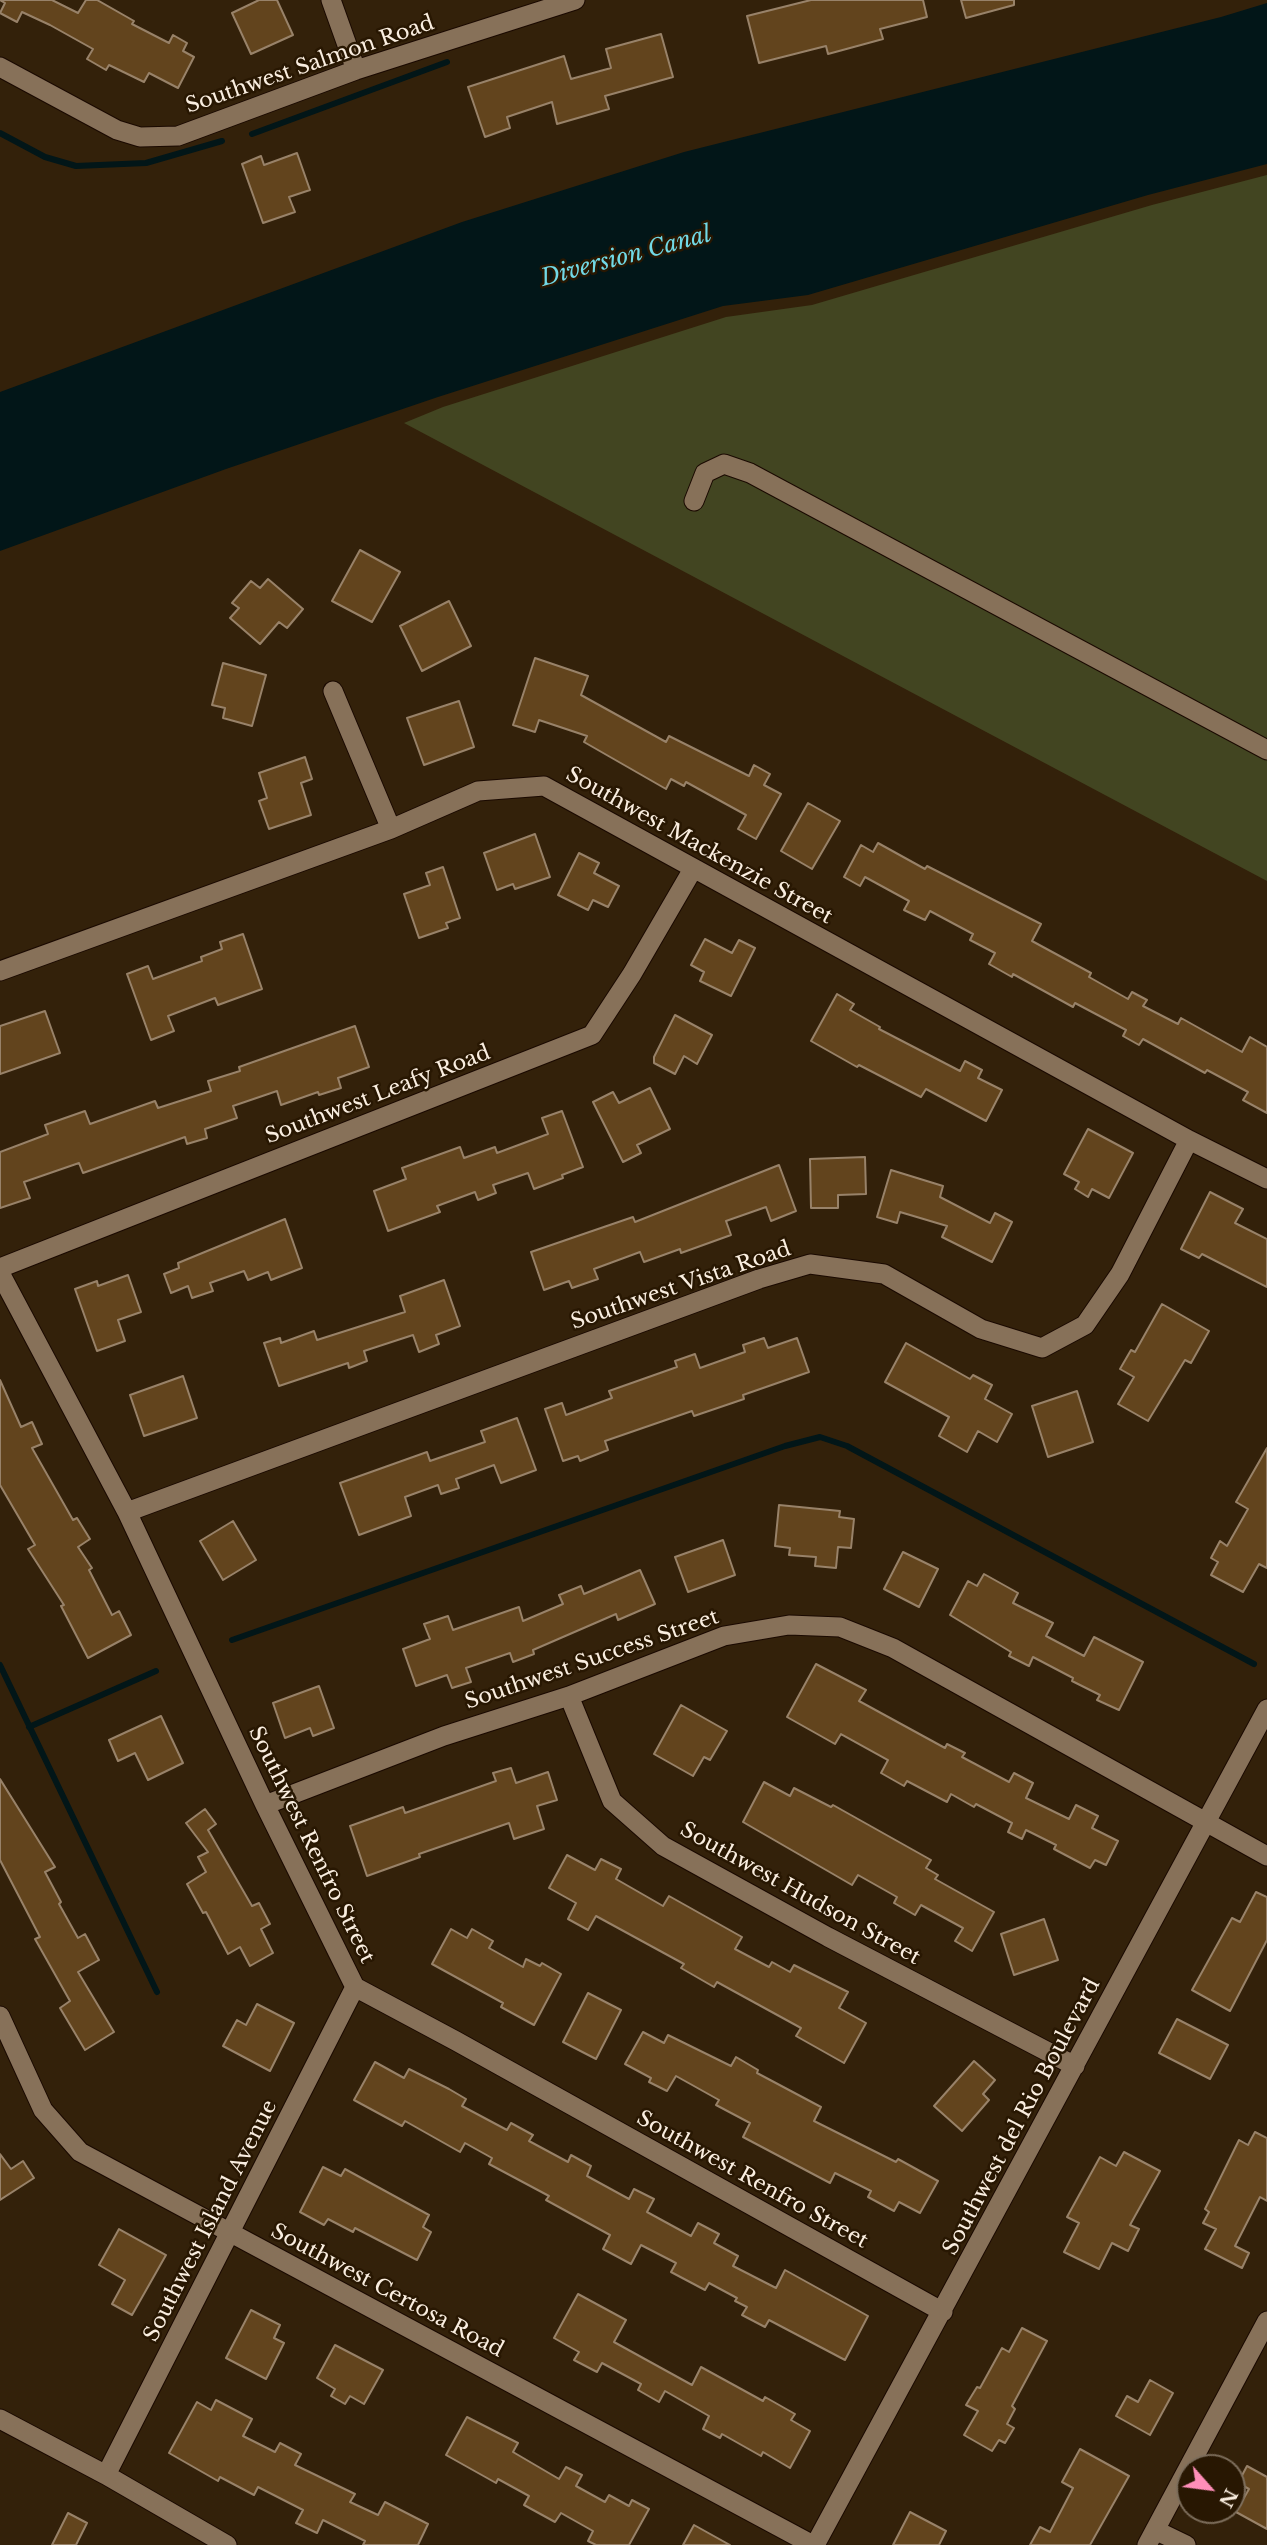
<!DOCTYPE html>
<style>
body{margin:0}
#map{position:relative;width:1267px;height:2545px;overflow:hidden;background:#33210a;font-family:"Libre Baskerville",serif}
canvas{display:block}
.north{position:absolute;left:1176px;top:2454px;width:70px;height:70px;box-sizing:border-box;background:#281702;border:2px solid #7c6d5b;border-radius:50%;rotate:118deg;font-size:19px;font-weight:700;line-height:28px;text-align:center;color:#faeee0}
.north::after{content:'';display:block;margin:auto;width:24px;height:32px;background:#ff8eb9;clip-path:polygon(50% 0,100% 100%,50% 72%,0 100%)}
</style>
<div id="map">
<canvas width="1267" height="2545"></canvas>
<div class="north">N</div>
</div>
<script>
const ctx = document.querySelector('canvas').getContext('2d');
ctx.lineJoin = 'round';
function fillPath(path, color) { ctx.fillStyle = color; ctx.fill(path, 'evenodd'); }
function stroke(path, color, width, dash) { ctx.strokeStyle = color; ctx.lineWidth = width; ctx.lineCap = dash ? 'butt' : 'round'; ctx.setLineDash(dash || []); ctx.stroke(path); }
function label(font, color, halo, rows, align = 'center') {
  ctx.font = font + ' "Libre Baskerville",serif'; ctx.lineWidth = 5; ctx.setLineDash([]); ctx.textBaseline = 'middle'; ctx.strokeStyle = halo; ctx.fillStyle = color; for (const [text, x, y, turn = 0] of rows) {
    ctx.save(); ctx.translate(x, y); ctx.rotate((+turn || 0) * Math.PI / 180); ctx.textAlign = isNaN(turn) ? turn : align; if (halo) ctx.strokeText(text, 0, 0); ctx.fillText(text, 0, 0); ctx.restore();
  }
}
const green = new Path2D(`
 M1267,175v706l-863,-458 39,-16 283,-90 86,-12 340,-100z`);
const water = new Path2D(`
 M1267,3v161l-119,31 -340,100 -85,11 -285,91 -212,72 -226,82v-159l462,-170 222,-70 537,-135z`);
const stream = new Path2D(`
 M0,133l45,24 31,9 70,-3 76,-22
 M252,134l195,-72
 M232,1640l553,-194 35,-9 27,9 407,218
 M0,1665l157,327
 M29,1727l127,-56`);
const building = new Path2D(`
 M0,0h52l26,13 8,-13h11l37,21 -2,3 37,19 4,-8 14,8 -4,8 11,6 -16,31 -29,-15 -5,9 -35,-17 -3,5 -19,-11 6,-10 -43,-24 -28,-13 -5,10 -17,-9 5,-10z
 M259,0h18l16,35 -42,19 -19,-41z
 M811,0h112l4,17 -47,12 3,10 -55,15 -2,-8 -67,17 -12,-47z
 M961,0h53v5l-48,13z
 M661,34l12,43 -68,19 4,13 -52,15 -5,-22 -45,15 3,11 -25,9 -17,-50 96,-31 7,23 40,-11 -5,-19z
 M297,153l13,37 -21,7 6,15 -32,11 -21,-59 19,-8 3,9z
 M360,550l40,22 -28,50 -40,-21z
 M268,579l35,30 -16,19 -8,-6 -19,22 -30,-26 9,-10 -7,-5 19,-22 9,7z
 M449,601l22,45 -49,25 -22,-45z
 M535,658l53,18 -7,19 85,47 3,-6 80,40 5,-11 16,9 -6,11 17,9 -25,45 -18,-10 8,-14 -60,-33 -2,4 -13,-7 -5,10 -82,-47 3,-6 -48,-16 -4,12 -22,-7z
 M223,663l43,12 -14,51 -29,-8 2,-10 -13,-3z
 M459,701l15,46 -50,18 -17,-47z
 M305,757l7,22 -11,4 10,32 -42,14 -10,-28 8,-3 -8,-25z
 M808,803l32,18 -28,48 -31,-18z
 M535,834l15,43 -35,12 -2,-5 -16,6 -13,-37z
 M878,843l47,26 2,-3 114,58 -9,17 59,32 -2,4 39,22 4,-7 15,8 -4,6 35,18 3,-6 61,34 8,-15 17,10v66l-24,-13 5,-8 -41,-22 -2,3 -62,-34 -4,6 -16,-9 3,-6 -51,-27 -2,4 -60,-33 -1,3 -23,-13 6,-11 -25,-13 3,-6 -43,-23 -5,9 -21,-10 5,-9 -44,-24 -5,9 -16,-9 17,-32 12,7z
 M579,853l20,10 -5,10 25,13 -11,21 -15,-7 -5,10 -30,-15z
 M443,867l17,51 -14,5 2,5 -29,10 -15,-44 26,-9 -4,-12z
 M243,934l19,55 -44,16 -3,-7 -47,18 6,15 -23,9 -24,-66 21,-8 5,13 49,-18 -1,-4 21,-8 -2,-7z
 M705,939l27,14 7,-13 16,8 -24,48 -31,-15 4,-9 -13,-7z
 M837,994l17,10 -4,6 30,17 -1,2 81,42 5,-10 17,9 -4,8 24,12 -16,31 -60,-32 -5,8 -62,-32 -2,2 -46,-26z
 M45,1011l15,42 -60,21v-48z
 M675,1015l37,20 -15,29 -13,-8 -9,18 -21,-11v-6z
 M355,1026l14,41 -31,11 3,10 -22,7 -1,-3 -37,13 -4,-14 -44,15 4,12 -32,11 2,9 -20,6 -2,-7 -102,36 -4,-10 -55,19 6,16 -30,10v-56l48,-18 -3,-9 40,-14 5,13 65,-23 3,7 53,-17 -3,-10 32,-10 -1,-4z
 M650,1088l20,41 -33,16 4,8 -18,9 -30,-60 20,-10 6,11z
 M562,1111l21,56 -21,8 1,3 -29,11 -6,-16 -35,12 3,8 -18,7 -3,-8 -38,14 3,6 -52,19 -14,-40 32,-12 -4,-11 58,-21 4,11 31,-11 2,6 51,-19 -6,-16z
 M1088,1129l45,24 -24,45 -17,-9 -4,8 -13,-8 4,-7 -15,-8z
 M865,1157l1,37 -28,1v13h-27l-1,-49z
 M779,1165l17,46 -25,10 -5,-14 -40,14 5,14 -50,18 -1,-4 -36,13 -4,-10 -46,17 4,10 -26,9 -3,-7 -25,9 -13,-38 102,-35 2,5z
 M891,1170l52,16 -3,11 50,26 5,-10 17,9 -20,40 -50,-25 5,-11 -47,-14 -3,11 -20,-6z
 M1210,1192l33,17 -8,14 32,16v48l-65,-33 -3,4 -18,-9z
 M285,1219l17,49 -31,12 -3,-8 -20,8 -4,-9 -34,12 3,8 -21,7 -4,-12 -17,7 -7,-19 15,-6 -1,-5z
 M128,1275l13,37 -23,8 7,21 -28,10 -22,-62 22,-8 1,5z
 M444,1280l16,46 -24,9 3,9 -20,8 -6,-17 -49,16 3,10 -18,7 -1,-5 -69,23 -15,-43 16,-5 1,5 33,-12 3,9 88,-28 -5,-16z
 M1162,1304l47,27 -18,32 -6,-3 -37,61 -30,-17 16,-27 -14,-8 11,-19 4,2z
 M764,1338l4,10 29,-10 12,34 -66,23 1,4 -50,17 -2,-5 -87,30 3,9 -28,11 -2,-5 -15,5 -18,-52 17,-6 4,12 46,-17 -3,-7 68,-24 -2,-6 20,-7 5,14 45,-16 -2,-7z
 M906,1343l64,36 3,-4 19,10 -7,14 27,15 -15,28 -19,-11 -11,21 -28,-16 10,-19 -64,-35z
 M183,1376l14,42 -53,18 -14,-41z
 M0,1380l21,47 11,-5 10,22 -10,4 41,72 4,-2 13,21 -12,8 14,21 -3,2 23,45 7,-4 12,24 -43,23 -27,-52 3,-1 -36,-56 7,-4 -35,-60z
 M1077,1391l16,51 -45,15 -16,-51z
 M517,1418l19,52 -35,13 -7,-18 -38,14 3,9 -18,6 -3,-9 -33,12 6,19 -52,19 -19,-52 87,-31 3,9 55,-19 -4,-11z
 M1267,1448v120l-8,-4 -16,28 -32,-17 7,-13 -7,-4 9,-17 7,5 21,-37 -12,-7z
 M779,1505l61,6 -1,6 15,2 -3,29 -13,-1 -2,21 -21,-2 1,-9 -27,-2 1,-7 -15,-2z
 M233,1521l23,39 -33,20 -23,-39z
 M723,1540l12,35 -47,17 -13,-35z
 M903,1552l35,17 -19,38 -35,-18z
 M640,1570l15,34 -37,16 -2,-6 -83,36 1,4 -21,8 -3,-9 -44,15 5,14 -19,6 -5,-13 -31,11 -13,-37 27,-10 -6,-15 24,-8 5,14 66,-23 4,14 40,-17 -4,-9 22,-9 3,8z
 M984,1574l34,19 -5,10 40,20 -7,13 38,20 10,-19 49,25 -24,48 -22,-10 3,-5 -28,-14 1,-3 -40,-21 -4,9 -20,-10 2,-4 -61,-37 18,-34 9,5z
 M816,1664l50,26 -7,11 86,47 2,-4 18,9 -3,4 47,25 5,-9 19,10 -7,15 43,21 7,-14 22,11 -6,12 26,13 -12,24 -11,-5 -5,8 -36,-19 2,-4 -30,-15 -4,9 -14,-7 4,-9 -36,-19 -2,3 -23,-13 -4,8 -40,-21 -3,5 -23,-13 7,-13 -47,-26 -6,10 -48,-27z
 M319,1686l15,42 -21,8 -3,-8 -25,10 -12,-35z
 M681,1705l46,26 -17,29 -6,-3 -11,19 -39,-22z
 M161,1716l22,47 -35,17 -13,-27 -17,8 -9,-21z
 M511,1768l5,15 32,-11 9,28 -20,6 7,23 -30,10 -5,-16 -90,31 1,3 -53,19 -17,-50 53,-19 2,6 91,-32 -3,-8z
 M0,1779l55,88 -10,5 16,30 -2,2 19,34 7,-4 14,26 -21,12 36,60 -29,18 -25,-42 10,-7 -35,-62 5,-2 -40,-77z
 M764,1782l26,14 4,-8 37,19 2,-2 98,55 -5,8 12,7 -3,4 59,33 -22,39 -17,-10 8,-13 -42,-23 -6,10 -21,-12 3,-6 -39,-22 -6,10 -109,-63z
 M205,1809l11,15 -8,6 44,76 7,-3 11,21 -9,5 12,24 -23,13 -10,-19 -12,7 -22,-42 -3,1 -16,-29 19,-12 -8,-15 10,-5 -22,-29z
 M567,1855l28,15 6,-11 20,10 -5,10 47,27 6,-10 73,41 -7,12 34,18 3,-5 18,10 4,-7 54,27 -9,16 27,15 -22,40 -48,-27 5,-8 -84,-46 -3,5 -33,-19 3,-4 -88,-48 -8,14 -20,-11 8,-16 -27,-15z
 M1256,1892l11,5v43l-37,71 -38,-21 40,-72 8,4z
 M1044,1919l14,41 -44,15 -13,-41z
 M451,1929l16,9 5,-9 21,12 -4,7 34,19 3,-8 14,7 2,-3 19,11 -27,51 -33,-18 2,-4 -71,-39z
 M588,1993l33,17 -25,49 -33,-17z
 M257,2004l37,19 -24,48 -47,-25 14,-26 9,5z
 M1177,2019l51,26 -18,34 -51,-26z
 M643,2032l21,11 4,-8 63,31 5,-9 22,13 -1,3 64,34 -7,14 82,41 2,-3 40,22 -18,32 -21,-11 -5,9 -26,-14 3,-6 -36,-18 -5,10 -87,-46 7,-14 -34,-18 3,-5 -43,-24 -9,15 -18,-9 2,-4 -26,-14z
 M974,2061l21,19 -12,14 6,6 -27,31 -28,-25z
 M375,2062l29,16 5,-9 40,20 17,10 -4,7 45,24 4,-7 22,12 -4,6 39,21 3,-7 20,11 -4,10 42,23 5,-10 20,10 -7,13 44,24 7,-13 21,11 -5,9 24,13 -5,10 43,22 9,-18 83,46 -23,44 -76,-40 -4,7 -23,-12 5,-8 -12,-6 2,-3 -28,-15 -4,7 -34,-18 5,-9 -35,-18 -10,19 -28,-15 7,-14 -64,-35 3,-4 -60,-32 3,-6 -27,-15 -5,9 -55,-31 -3,5 -48,-26z
 M1255,2132l12,6v63l-7,-4 -25,49 14,7 -7,15 -37,-19 11,-20 -13,-6 6,-11 -4,-3 34,-69 9,5z
 M1124,2152l36,19 -30,54 9,4 -11,22 -16,-8 -13,26 -35,-17 15,-29 -12,-6 33,-60 16,9z
 M0,2154l11,15 12,-8 11,17 -34,22z
 M323,2167l18,9 4,-7 84,46 -6,12 8,5 -14,28 -62,-32 -2,4 -25,-13 -4,6 -24,-13z
 M119,2229l47,26 -34,60 -20,-11 13,-24 -26,-15z
 M578,2294l48,26 -12,22 78,43 9,-18 62,34 2,-4 30,17 -4,6 19,11 -20,37 -27,-16 -2,4 -39,-22 -2,4 -17,-9 6,-13 -44,-25 -6,11 -21,-12 3,-6 -39,-21 -5,9 -23,-12 5,-8 -25,-14z
 M251,2310l29,15 -6,13 10,5 -18,36 -40,-21z
 M1022,2328l25,13 -35,65 3,3 -8,15 7,4 -9,15 -6,-3 -7,11 -28,-16 14,-24 -12,-6 11,-18 3,1 22,-40 7,4z
 M335,2345l48,25 -19,34 -14,-8 -5,8 -14,-8 4,-7 -18,-11z
 M1150,2380l23,13 -23,42 -34,-19 11,-20 11,6z
 M216,2400l36,19 -9,17 32,16 5,-9 21,11 -6,11 60,29 -5,8 28,13 7,-13 43,22 -10,21h-55l2,-4 -42,-21 -6,13 -21,-10 7,-13 -45,-23 -4,8 -34,-18 -2,4 -49,-28 28,-51 14,8z
 M467,2417l51,26 -5,9 46,27 7,-12 16,8 -6,11 29,16 4,-7 20,11 3,-6 17,9 -20,36h-33l-8,-4 5,-10 -32,-18 -6,9 -31,-17 5,-9 -31,-17 -2,4 -50,-28z
 M1080,2449l49,27 -39,69h-60l10,-18 10,5 23,-44 -11,-6z
 M1247,2466l20,11v52l-31,-17 13,-23 -11,-6z
 M910,2512l36,19 -7,14h-46z
 M68,2513l19,10 -11,22h-24z
 M694,2525l36,20h-47z`);
const minor = new Path2D(`
 M331,0l25,70
 M0,67l117,63 23,7 38,-1 178,-66 219,-70
 M694,501l11,-28 19,-9 26,9 517,277
 M333,691l58,138
 M0,971l391,-142 87,-38 66,-5 645,354 78,39
 M0,1268l592,-233 40,-61 61,-105
 M0,1273l127,239 138,293 90,182 101,54 487,271
 M127,1512l632,-233 51,-15 74,10 97,55 61,19 43,-23 35,-51 69,-134
 M569,1696l43,105 51,45 165,91 247,129
 M265,1805l179,-69 125,-40 155,-60 65,-11 51,2 53,21 374,208
 M0,2016l43,94 37,42 733,393
 M0,2419l106,56 121,70
 M106,2475l249,-488
 M1155,2530l31,15
 M815,2545l452,-836
 M1147,2545l120,-224`);
const streetNames = [
 ["Southwest Salmon Road",310,65,-19],
 ["Southwest Mackenzie Street",699,846,29],
 ["Southwest Leafy Road",378,1095,-21],
 ["Southwest Vista Road",681,1286,-19],
 ["Southwest Success Street",592,1660,-19],
 ["Southwest Renfro Street",311,1845,64],
 ["Southwest Hudson Street",800,1894,29],
 ["Southwest del Rio Boulevard",1022,2117,-62],
 ["Southwest Renfro Street",752,2180,29],
 ["Southwest Island Avenue",211,2221,-63],
 ["Southwest Certosa Road",387,2291,28]
];
const waterNames = [
 ["Diversion Canal",626,257,-15]
];
fillPath(green, '#424521');
fillPath(water, '#021618');
stroke(stream, '#021618', 6);
fillPath(building, '#62441d');
stroke(building, '#988269', 2);
stroke(minor, '#1a0900', 21);
stroke(minor, '#877159', 19);
label('21px', '#faeee0', '#281702', streetNames);
label('italic 23px', '#71d9e6', '#281702', waterNames);
</script>
